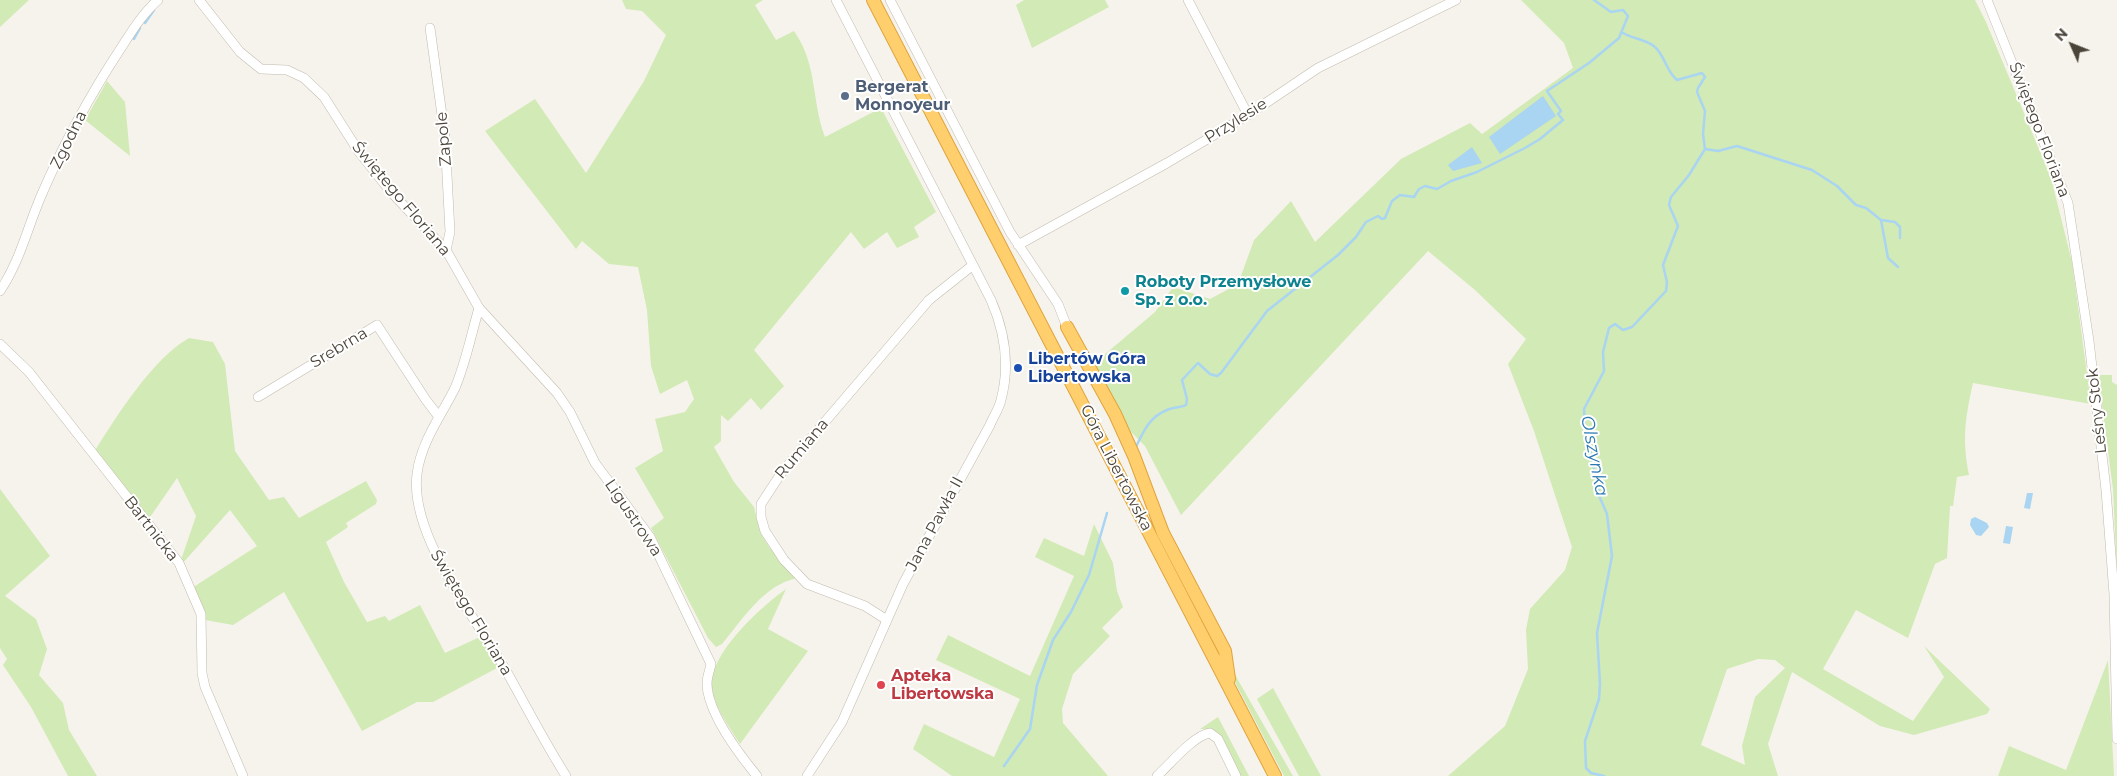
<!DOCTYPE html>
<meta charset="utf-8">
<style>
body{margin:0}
#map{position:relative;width:2117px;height:776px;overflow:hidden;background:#f6f3ec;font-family:Montserrat,sans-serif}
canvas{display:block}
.north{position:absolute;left:2047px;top:20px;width:50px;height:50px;-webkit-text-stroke:4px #fff;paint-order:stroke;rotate:314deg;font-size:14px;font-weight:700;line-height:20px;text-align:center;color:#4b4439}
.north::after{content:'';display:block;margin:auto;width:18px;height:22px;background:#4b4439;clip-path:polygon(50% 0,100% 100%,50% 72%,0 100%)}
</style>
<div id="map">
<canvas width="2117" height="776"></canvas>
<div class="north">N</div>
</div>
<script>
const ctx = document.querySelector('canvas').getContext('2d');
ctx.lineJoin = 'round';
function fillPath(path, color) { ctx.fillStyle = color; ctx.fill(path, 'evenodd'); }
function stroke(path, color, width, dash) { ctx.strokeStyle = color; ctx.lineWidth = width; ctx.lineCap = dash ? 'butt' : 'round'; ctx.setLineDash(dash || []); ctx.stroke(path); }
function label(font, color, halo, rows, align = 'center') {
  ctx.font = font + ' Montserrat,sans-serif'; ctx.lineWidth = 4; ctx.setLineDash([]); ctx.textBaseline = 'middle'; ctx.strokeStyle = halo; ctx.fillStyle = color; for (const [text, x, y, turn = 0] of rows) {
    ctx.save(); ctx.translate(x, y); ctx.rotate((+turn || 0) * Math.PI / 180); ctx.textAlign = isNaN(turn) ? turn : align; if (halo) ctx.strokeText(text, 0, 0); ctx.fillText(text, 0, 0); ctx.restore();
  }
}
const green = new Path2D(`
 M0,0h29l-29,27z
 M622,0h141l-8,5 21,35 18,-9c24,34 17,69 31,106l56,-29 55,104 -22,15 5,10 -22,11 -10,-16 -23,17 -13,-17 -97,118 30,36 -23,24 -10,-12 -23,23 -7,-6v26l-7,6 20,35 20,25 7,27 8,13 29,31c-34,6 -55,41 -76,66l-6,3 -8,-9 -57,-110 13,-10 -29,-50 28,-17 -8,-32 30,-7 9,-13 -7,-19 -27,14 -9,-28 -4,-56 -9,-43 -29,-3 -27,-23 -6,8 -91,-118 50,-32 51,74 58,-92 22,-46 -24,-24 -16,-2z
 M1024,0h81l4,7 -77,41 -16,-43z
 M1521,0h454l11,22 65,156 21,84 19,142 -118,-21c-8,36 -11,56 -4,92l-12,2 -4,29h-3l-3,52 -12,6 -27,74 -52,-28 -33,59 90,52 31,-44 -20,-31 66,63 -3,5 -73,21 -34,-9 -88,-54 -24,72 10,32h-330l57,-50 23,-57 -2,-39 4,-21 35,-39 7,-23 -38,-116 -26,-67 18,-25 -51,-49 -47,-39 -247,264 -36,-69 -21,-21 -33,-59 64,-54 18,-25 37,12 28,-15 16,-44 37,-39 24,41 86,-83 69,-36 12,11 91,-66 -9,-25zM1758,659l17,1 10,8 -30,29 -13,49 3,19 -44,-20 26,-76z
 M107,81l18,21 5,54 -45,-36z
 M189,338l24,4 12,22 10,87 34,49 15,-3 15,21 67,-37 11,19 -1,4 -30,19 2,4 -22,15 18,40 23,40 18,-6 4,5 31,-16 25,48 35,-16 19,30 -66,35h-16l-55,29 -78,-139 -51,33 -28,-5 -13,-32 65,-42 -27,-36 -48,54 -1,-4 15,-44 -19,-38 -29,42 -54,-68c22,-35 59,-94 95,-114z
 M2098,375h14v7l5,3v190l-4,-86z
 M0,489l50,67 -45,40 31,23 11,30 -8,26 24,28 6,27 28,46h-29l-37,-69 -28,-42 4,-6 -7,-11z
 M1094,524l19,39 4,28 6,16 -21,21 8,8 -37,38 -11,35 1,14 45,53h-156l-39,-27 11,-25 70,33 26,-58 -84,-39 12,-25 82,41 44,-100 -39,-19 9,-19 40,18z
 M786,589l-18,40 40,22 -68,93c-11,-18 -27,-38 -28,-59 -2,-32 50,-79 74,-96z
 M1217,638l21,42 55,96h-9l-71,-136z
 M2108,660l6,116h-116l11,-30 57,24z
 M1273,688l48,88h-22l-42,-77z
 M1218,717l31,59h-9l-20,-41 -8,-6h-12z`);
const water = new Path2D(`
 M1543,96l13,20 -56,38 -11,-17z
 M1472,147l10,16 -29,8 -5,-6z
 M2027,493h6l-3,16 -6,-1z
 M1975,517l12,6 2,4 -8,9 -5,-1 -6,-10 1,-6z
 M2006,526l7,1 -3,17 -7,-1z`);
const stream = new Path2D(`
 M145,23l9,-13
 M134,39l6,-11
 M1705,149l13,2 19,-5 75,24 25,16 19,19 10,3 15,12 14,2 5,5v11
 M1881,220l7,38 10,9
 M1135,449c8,-17 14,-32 32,-39 6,-3 13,-2 19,-5l1,-6 -5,-19 16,-17 12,11 7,2 4,-3 46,-62 71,-56 18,-18 10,-15 12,-6 4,3 3,-1 7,-17 8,-6 14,2 5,-8 6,-3 12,3 14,-8 26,-9 48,-24 15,-9 23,-19 -5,-6 3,-3 -14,-20 42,-28 30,-25 9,-22 -5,-6 -12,2 -17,-12
 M1004,766l26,-37 7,-44 16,-45 18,-28 18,-37 18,-62
 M1604,776l-13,-3 -5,-5 -1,-27 14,-42 1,-15 -3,-51 15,-77 -5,-42 -7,-16 -15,-72 -1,-17 20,-38 -1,-19 6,-24 6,-4 8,6 9,-3 34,-36 1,-9 -4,-17 15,-39 -9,-21 2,-8 18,-22 16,-26 -2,-15 2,-23 -8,-19 1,-4 7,-11 -3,-4 -25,7c-11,-9 -12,-24 -22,-33 -9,-8 -22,-8 -32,-14`);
const minor = new Path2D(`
 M199,0l41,52 21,17 26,1 17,8 20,19 35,55 31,39 56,59 33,58c-8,27 -13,54 -24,80 -14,28 -34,54 -38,86 -8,62 61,147 91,200 19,34 37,69 58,102
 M890,0l120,232 48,72 9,23
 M1188,0l60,115
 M1987,0l81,203 21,138 17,149 8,104 3,145
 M430,28l15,109 5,95 -4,18
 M1018,245l149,-82 81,-48 70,-47 138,-68
 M0,291c20,-30 27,-62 41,-95 22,-51 49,-101 80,-148 11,-17 21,-34 37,-48
 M479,308l78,85 13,19 25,51 55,74 61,127c-1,6 -4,13 -4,19 0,30 32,71 50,93
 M0,344l29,28 150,191 22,51 1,59 3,14 38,89
 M258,397l119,-72 49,75 13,17
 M887,620l-22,-14 -58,-22 -23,-24 -19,-29 -4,-14v-13l21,-32 147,-172 44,-35
 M807,776l35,-54 61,-138 87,-159c3,-8 9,-16 11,-25 9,-34 4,-68 -10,-100l-155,-300
 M1157,776c13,-12 37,-41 53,-43l8,6 18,37`);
const highway = new Path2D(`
 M873,0l402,776
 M1067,327l48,87 19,42 29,77 62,118 4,28`);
const markers = [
 [845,96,5,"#5c6f8a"],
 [1125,291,5,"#0f9aa8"],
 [1018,368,5,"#1a4fb4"],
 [881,685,5,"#e0444e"]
];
const serviceNames = [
 ["Bergerat",855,87],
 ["Monnoyeur",855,105]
];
const streetNames = [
 ["Przylesie",1236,121,-32],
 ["Świętego Floriana",2039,130,69],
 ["Zapole",444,139,-95],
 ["Zgodna",69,140,-64],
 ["Świętego Floriana",401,199,50],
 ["Srebrna",339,348,-31],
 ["Leśny Stok",2097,411,-96],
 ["Rumiana",802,449,-50],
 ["Góra Libertowska",1116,468,63],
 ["Ligustrowa",633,518,56],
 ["Jana Pawła II",935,524,-62],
 ["Bartnicka",151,529,52],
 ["Świętego Floriana",471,613,59]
];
const cultureNames = [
 ["Roboty Przemysłowe",1135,282],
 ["Sp. z o.o.",1135,300]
];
const transitNames = [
 ["Libertów Góra",1028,359],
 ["Libertowska",1028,377]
];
const healthNames = [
 ["Apteka",891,676],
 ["Libertowska",891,694]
];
const waterNames = [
 ["Olszynka",1594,456,79]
];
fillPath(green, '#d2eab5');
fillPath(water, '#a9d4f2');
stroke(stream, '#a9d4f2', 2.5);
stroke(minor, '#c2bbae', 10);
stroke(highway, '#e0a43c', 14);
stroke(minor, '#fff', 9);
stroke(highway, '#ffcf6e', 12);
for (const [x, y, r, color] of markers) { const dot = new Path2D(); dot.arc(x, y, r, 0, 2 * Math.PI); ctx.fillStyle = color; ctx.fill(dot); stroke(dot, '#fff', 2); }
label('bold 16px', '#4e5e75', '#fff', serviceNames, 'left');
label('16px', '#4b4439', '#fff', streetNames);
label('bold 16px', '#0d838f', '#fff', cultureNames, 'left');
label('bold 16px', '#164399', '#fff', transitNames, 'left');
label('bold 16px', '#be3a42', '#fff', healthNames, 'left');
label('italic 18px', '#2e7ab2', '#fff', waterNames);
</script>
